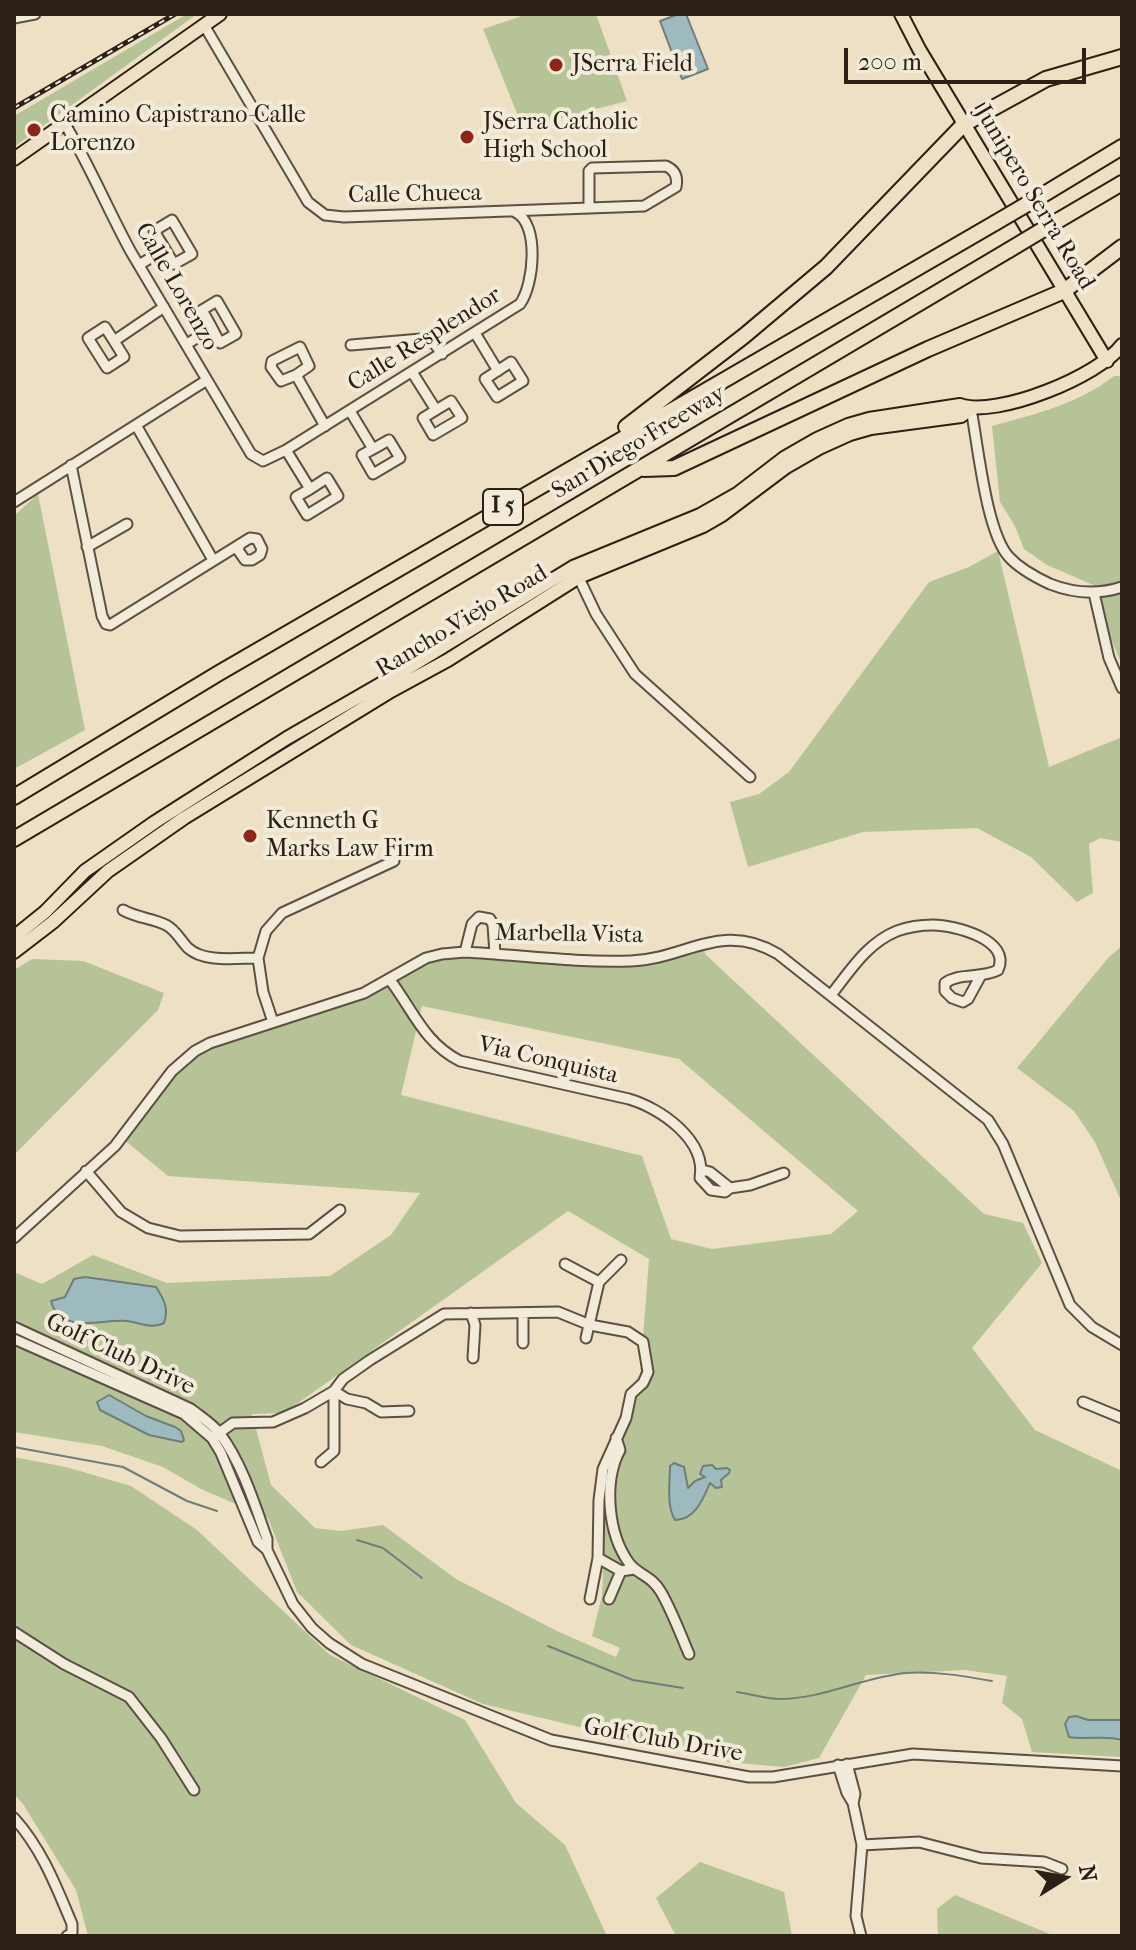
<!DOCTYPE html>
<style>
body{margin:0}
#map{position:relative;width:1136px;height:1950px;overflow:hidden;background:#ede0c5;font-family:"IM FELL French Canon",serif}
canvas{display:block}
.frame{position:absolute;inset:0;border:16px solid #2c2016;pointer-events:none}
.north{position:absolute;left:1024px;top:1838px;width:80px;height:80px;-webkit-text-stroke:6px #f3ebd9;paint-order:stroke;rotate:79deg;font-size:22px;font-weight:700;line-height:32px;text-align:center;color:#2c2016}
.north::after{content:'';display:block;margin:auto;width:28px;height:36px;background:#2c2016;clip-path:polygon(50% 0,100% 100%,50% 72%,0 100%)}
.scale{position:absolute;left:844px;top:48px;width:242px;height:36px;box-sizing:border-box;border:4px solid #2c2016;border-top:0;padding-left:10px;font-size:24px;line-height:28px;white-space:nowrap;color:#2c2016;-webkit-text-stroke:6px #f3ebd9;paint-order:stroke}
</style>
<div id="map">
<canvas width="1136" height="1950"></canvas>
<div class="frame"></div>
<div class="north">N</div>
<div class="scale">200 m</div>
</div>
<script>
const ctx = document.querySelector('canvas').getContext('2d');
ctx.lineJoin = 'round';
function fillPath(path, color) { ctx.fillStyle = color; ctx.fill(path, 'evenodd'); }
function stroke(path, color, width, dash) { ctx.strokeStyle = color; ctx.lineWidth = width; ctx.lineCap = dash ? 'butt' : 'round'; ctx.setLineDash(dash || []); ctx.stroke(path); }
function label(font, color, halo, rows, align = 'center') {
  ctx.font = font + ' "IM FELL French Canon",serif'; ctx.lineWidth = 8; ctx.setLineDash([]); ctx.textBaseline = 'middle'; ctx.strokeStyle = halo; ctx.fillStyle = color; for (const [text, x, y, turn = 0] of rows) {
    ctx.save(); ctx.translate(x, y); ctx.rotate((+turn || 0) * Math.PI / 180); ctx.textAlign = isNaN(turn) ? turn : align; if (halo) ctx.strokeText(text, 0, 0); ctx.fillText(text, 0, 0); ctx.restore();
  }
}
const green = new Path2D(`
 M187,14h10l-183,133v-31z
 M528,14h68l31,87 -104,27 -40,-99z
 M1114,376h8v289l-18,-43 -6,-35 -51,-22 -23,-16 -9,-23 -15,-24 -8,-76c44,-12 86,-22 122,-50z
 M38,494l47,236 -71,39v-253z
 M998,551l51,216 73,-30v105l-22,-4 -11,6 4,49 -16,9 -46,-45 -54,-29 -114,4 -115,35 -18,-65 29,-8 30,-22 140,-190 40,-15z
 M703,943l2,11 279,260 39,9 19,40 -70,85 63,82 87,41v286l-90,-5 -10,-33 -20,-16 5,-27 -42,-6 -99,5 -47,83 -35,9 -57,-5 -244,-58 -132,-59 -54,-53 -29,-74 -67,-29 -38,-22 -61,-21 -88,-14v-160l28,12 51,-29 74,28 163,-7 61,-41 29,-42 -252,-17 -46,-38 73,-87 169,-58 78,-39 188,7zM422,1006l257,53 179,152 -27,23 -119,15 -41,-10 -29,-83 -241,-61zM568,1211l81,48 -9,118 -33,97 -5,122 -10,40 28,12 -4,9 -57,-25 -103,-53 -73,-54 -42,6 -26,-3 -44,-43 -19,-71 32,-1z
 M1122,946v257l-27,-61 -21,-31 -57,-43 92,-111z
 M32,959l51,2 81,32 -6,17 -144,145v-185z
 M14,1457l52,10 65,19 66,44 133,125 135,65 51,83 49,42 42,91h-519l-12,-46 -53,-86 -9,-10z
 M700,1862l84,30 8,44h-116l-20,-38z
 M955,1895l100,41h-117l-1,-27z`);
const water = new Path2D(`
 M679,14h7l22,55 -26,10 -22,-58z
 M85,1277l71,10c8,12 13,22 8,36 -14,7 -24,-1 -38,-2 -25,-2 -66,14 -75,-20l14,-4 9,-18z
 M109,1395l37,21 29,11 6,4 3,9 -2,2 -33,-7 -49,-25 -3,-8z
 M674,1463l10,4 4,21 7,-7 10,-4 -5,-3 3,-8 9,-1 4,4 11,-1 3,2 -1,3 -8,7 1,7 -6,1 -6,-5c-7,16 -15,37 -35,37 -9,-15 -5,-37 -5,-54z
 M1076,1716l12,4h34v20c-18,-5 -34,0 -53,-3l-4,-13 4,-7z`);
const stream = new Path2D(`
 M14,1447l109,20 64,34 30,10
 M357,1540l26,8 39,30
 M548,1646l85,34 50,8
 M737,1692c14,2 29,7 43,7 43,0 83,-22 126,-26 28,-2 58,3 86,8`);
const minor = new Path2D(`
 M14,18l21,-4
 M204,25l104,177 17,13 19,2 300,-11 32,-19c2,-10 -1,-17 -10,-21l-74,2 -3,3v36
 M65,124c25,42 43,86 66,128l120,202 12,7 23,-11 234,-146c14,-19 20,-81 -5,-92
 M139,265l26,-16 9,15 18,-10 -20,-34 -18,11 11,18
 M475,333l23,38
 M114,341l10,16 -17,11 -19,-30 17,-11 9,14 50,-34
 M187,344l25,-16 8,15 16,-9 -19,-33 -15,9 10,18
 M351,345l70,-6 13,4 8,11
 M511,362l12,19 -26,16 -12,-18z
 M412,372l24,38 15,-9 11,17 -29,17 -10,-17 13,-8
 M296,375l13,-9 -9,-19 -28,14 -1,6 10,14 15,-6 29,51
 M971,409c7,36 15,123 38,148 11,12 26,20 41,27 23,9 48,11 72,3
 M350,411l23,38 16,-9 11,18 -27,16 -11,-19 11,-6
 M136,425l77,135
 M286,450l24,39 17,-11 11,18 -31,19 -11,-18 14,-8
 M71,465l31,151 4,8 4,1 140,-87 7,1 5,10 -2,6 -8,5h-7l-7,-10 2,-6
 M14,502l193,-122
 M87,547l40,-23
 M577,574l19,40 39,60 115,103
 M1094,593l15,65 13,30
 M123,910c14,8 29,8 43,15 10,5 14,15 22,23 16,15 49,10 70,10
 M465,952l7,-28 7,-7 11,2 3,6 2,29
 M390,980c23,30 34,63 70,81l169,38c31,9 78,41 71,79l11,12 14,2 5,-4 20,-3 34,-12
 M831,995c19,-24 36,-52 66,-64 11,-4 24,-6 36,-6 22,0 79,15 65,45 -17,9 -37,2 -53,13v8l7,7 11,4 5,-3 12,-22
 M273,1022l-10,-30 -5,-34 8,-27 16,-18 112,-52
 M702,1170l8,2 20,16
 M86,1171l35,41 27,16 32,8 129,-2 31,-24
 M14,1238l101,-92 57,-75 23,-20 15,-8 154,-50 62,-35 16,-4 23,-2c55,3 111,11 166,9 55,-2 91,-41 147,-7l210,166 15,24 67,161 22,22 30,18
 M565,1264l34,18 -13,56
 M599,1282l22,-22
 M471,1313l4,12 -2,33
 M523,1313v30
 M14,1327l177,82c10,8 22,15 29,25 22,29 35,71 47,105v11
 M14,1339l170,75 28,24 9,15 37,89 9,8 26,54 19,24 17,15 33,21 189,76 198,37h24l140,-23 209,12
 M334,1391l13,8 19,4 15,9 28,-1
 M1083,1402l39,16
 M212,1438l21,-15 40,-1 32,-14 29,-17 9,-12 27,-19 74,-46 114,-2 32,13 38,7 15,10 5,30 -5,11 -12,11 -5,24 -23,51 -4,31 -1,58 -8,41
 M616,1438l4,12c-17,32 -12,84 9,113 9,12 22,12 32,29 11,19 19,41 28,62
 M321,1462l13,-11v-60
 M598,1558l23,13 13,-2
 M609,1599l12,-28
 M14,1632l50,32 65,33 32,41 33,52
 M847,1764l8,30 -2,9 9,42 -6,71 5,20
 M838,1765l9,28 6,10
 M14,1818c28,31 42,68 58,106v9l-5,3
 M862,1845l57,-3 62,16 63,4 18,7`);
const major = new Path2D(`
 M901,14l18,35 188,312
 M14,159l206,-145
 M14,937l31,-25 40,-41 70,-49 132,-84 118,-68 168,-103 127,-52 37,-21 47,-36 33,-19 31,-14 21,-6 91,-14c37,13 139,-29 162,-60
 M14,952l39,-30 55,-51 76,-53 207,-127 57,-31 131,-83 124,-51 19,-11 64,-48 33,-19 31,-14 21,-6 90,-12 10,-7`);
const highway = new Path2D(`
 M1041,196l81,-49
 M1059,220l63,-37
 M626,427l118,-91 82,-69 138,-143 82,-45 76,-22
 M644,469l30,-1 254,-119 136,-58 58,-44
 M14,797l205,-124 776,-450
 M14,839l995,-589`);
const rail = new Path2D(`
 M14,108l161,-94`);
const highwayBridge = new Path2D(`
 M995,223l46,-27
 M1009,250l50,-30`);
const markers = [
 [556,65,8,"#8f2418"],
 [34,130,8,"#8f2418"],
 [467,137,8,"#8f2418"],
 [250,836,8,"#8f2418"]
];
const shields = [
 [503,507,40]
];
const shieldNames = [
 ["I 5",503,507]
];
const poiNames = [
 ["JSerra Field",572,65],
 ["Camino Capistrano-Calle",50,116],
 ["Lorenzo",50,144],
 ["JSerra Catholic",483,123],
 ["High School",483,151],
 ["Kenneth G",266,822],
 ["Marks Law Firm",266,850]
];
const streetNames = [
 ["Calle Chueca",415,195,-1],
 ["Junipero Serra Road",1034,198,59],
 ["Calle Lorenzo",176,287,60],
 ["Calle Resplendor",425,340,-32],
 ["San Diego Freeway",639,443,-31],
 ["Rancho Viejo Road",462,622,-31],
 ["Marbella Vista",569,935,1],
 ["Via Conquista",548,1061,13],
 ["Golf Club Drive",120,1355,25],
 ["Golf Club Drive",663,1741,10]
];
fillPath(green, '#b5c397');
fillPath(water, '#9dbbbe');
stroke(water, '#707d7b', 2);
stroke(stream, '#707d7b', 2);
stroke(minor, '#5c5042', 13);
stroke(major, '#2c2016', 16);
stroke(highway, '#2c2016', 18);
stroke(minor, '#f3ebd9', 9);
stroke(major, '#ede0c5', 12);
stroke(highway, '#ede0c5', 14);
stroke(rail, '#2c2016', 5);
stroke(rail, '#f3ebd9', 2, [6]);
stroke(highwayBridge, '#2c2016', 18, []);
stroke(highwayBridge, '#ede0c5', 14);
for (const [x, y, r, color] of markers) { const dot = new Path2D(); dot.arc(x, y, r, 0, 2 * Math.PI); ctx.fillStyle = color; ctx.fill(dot); stroke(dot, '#f3ebd9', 3); }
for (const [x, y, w] of shields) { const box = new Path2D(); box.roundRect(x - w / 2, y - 18, w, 36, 6); ctx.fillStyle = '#f3ebd9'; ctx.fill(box); stroke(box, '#2c2016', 2); }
label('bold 22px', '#2c2016', null, shieldNames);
label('24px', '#2c2016', '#f3ebd9', poiNames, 'left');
label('24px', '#2c2016', '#f3ebd9', streetNames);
</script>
